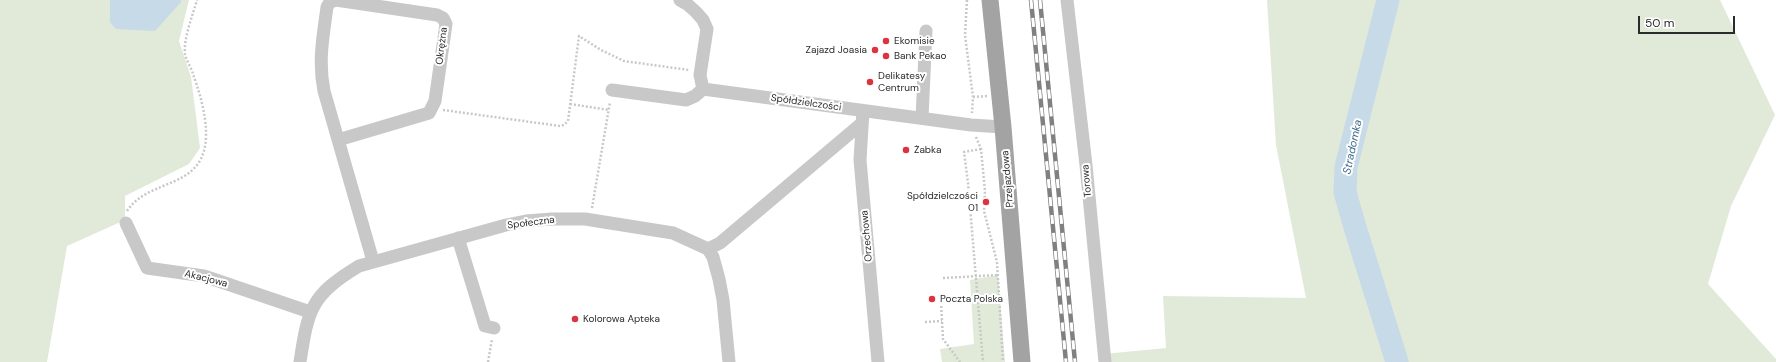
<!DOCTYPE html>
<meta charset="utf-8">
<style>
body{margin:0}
#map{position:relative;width:1776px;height:362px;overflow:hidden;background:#fff;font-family:"DM Sans",sans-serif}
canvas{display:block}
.scale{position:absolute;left:1638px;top:16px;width:97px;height:18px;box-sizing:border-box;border:2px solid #2b2b2b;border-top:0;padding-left:5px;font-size:12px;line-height:14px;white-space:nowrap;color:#2b2b2b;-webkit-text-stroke:3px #fff;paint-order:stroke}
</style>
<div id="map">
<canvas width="1776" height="362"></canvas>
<div class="scale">50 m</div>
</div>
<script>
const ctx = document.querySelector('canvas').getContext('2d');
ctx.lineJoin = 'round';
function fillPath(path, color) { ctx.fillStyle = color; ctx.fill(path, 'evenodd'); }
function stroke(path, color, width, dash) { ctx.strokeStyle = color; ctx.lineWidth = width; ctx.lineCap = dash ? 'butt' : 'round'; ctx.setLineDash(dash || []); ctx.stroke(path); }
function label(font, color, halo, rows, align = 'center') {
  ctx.font = font + ' "DM Sans",sans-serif'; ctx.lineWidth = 4; ctx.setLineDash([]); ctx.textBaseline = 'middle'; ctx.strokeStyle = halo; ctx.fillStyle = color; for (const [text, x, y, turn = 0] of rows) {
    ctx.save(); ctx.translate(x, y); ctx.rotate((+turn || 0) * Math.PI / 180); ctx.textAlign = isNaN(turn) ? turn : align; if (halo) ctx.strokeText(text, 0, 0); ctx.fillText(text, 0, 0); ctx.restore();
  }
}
const green = new Path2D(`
 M0,0h189l-10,41 12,36 9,71 -11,16 -64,32v24l-58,26 -20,116h-47z
 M1267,0h453l55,115 -44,91 -23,78 68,75v3h-671l-1,-8 62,-6 -3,-52 143,2 -30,-153z
 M998,275l7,87h-63l-2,-13 34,-5 -4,-64z`);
const water = new Path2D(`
 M110,0h71v2l-26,29 -39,-2 -6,-7z`);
const river = new Path2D(`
 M1388,0l-42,167 -1,25 9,32 43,138`);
const path = new Path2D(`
 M967,0l-2,35 8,62 -1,16
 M973,97l14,-1
 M570,104l39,6
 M443,110l117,16 4,-1 4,-4 11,-85 22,14 23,11 65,9
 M976,137l5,12 4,42 -1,20 13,51 6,100
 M981,149l-17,3 4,31 15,179
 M592,208l18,-106
 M127,211c17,-26 53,-24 70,-46 18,-23 5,-66 -4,-91 -2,-7 -7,-14 -8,-20 -2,-14 8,-40 12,-54
 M943,278l55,-3
 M941,302l2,37 17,23
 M925,322l17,-1
 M488,362l4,-23`);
const minor = new Path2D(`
 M680,0l7,4 9,8 7,8 4,9 -7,46 3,14
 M1067,0l19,165 19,197
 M612,90l74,10 9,-4 8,-7 268,36 32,2
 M863,111l-3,49 18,202
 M922,118l4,-87
 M338,140l91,-27 6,-12 11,-77 -3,-6 -6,-3 -101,-15 -6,2 -3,5c-4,30 -9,54 -3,84l49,170
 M126,223l21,45 57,8 106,36
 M458,238l27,88 9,2
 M708,249l12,-6 141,-119
 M300,362c8,-53 11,-67 59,-96l147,-41 20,-4 26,-2h33l88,14 35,16 5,8 6,22 4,21 6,62`);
const major = new Path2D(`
 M990,0l13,127 19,235`);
const rail = new Path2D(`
 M1031,0l35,362
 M1040,0l35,362`);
const markers = [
 [886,41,4,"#dc343f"],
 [875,50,4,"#dc343f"],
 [886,56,4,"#dc343f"],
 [870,82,4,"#dc343f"],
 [906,150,4,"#dc343f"],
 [986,202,4,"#dc343f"],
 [932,299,4,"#dc343f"],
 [575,319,4,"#dc343f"]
];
const poiNames = [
 ["Ekomisie",894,41],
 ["Zajazd Joasia",867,50,"right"],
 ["Bank Pekao",894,56],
 ["Delikatesy",878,76],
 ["Centrum",878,88],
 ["Żabka",914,150],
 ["Spółdzielczości",978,196,"right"],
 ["01",978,208,"right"],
 ["Poczta Polska",940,299],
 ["Kolorowa Apteka",583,319]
];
const streetNames = [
 ["Okrężna",442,46,-83],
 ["Spółdzielczości",806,103,8],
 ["Przejazdowa",1008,179,-95],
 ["Torowa",1087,181,-95],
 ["Społeczna",531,223,-7],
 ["Orzechowa",867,236,-95],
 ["Akacjowa",206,279,14]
];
const waterNames = [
 ["Stradomka",1353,147,-78]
];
fillPath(green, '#e1e9d9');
fillPath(water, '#c6dae8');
stroke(river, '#c6dae8', 23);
stroke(path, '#c8c8c8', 2.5, [2, 2]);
stroke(minor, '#c8c8c8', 13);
stroke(major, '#a3a3a3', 17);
stroke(rail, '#808080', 4.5);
stroke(rail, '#fff', 3, [9]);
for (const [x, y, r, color] of markers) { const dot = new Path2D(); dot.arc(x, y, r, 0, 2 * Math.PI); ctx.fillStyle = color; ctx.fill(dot); stroke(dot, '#fff', 1.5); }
label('10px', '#2b2b2b', '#fff', poiNames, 'left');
label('10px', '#2b2b2b', '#fff', streetNames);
label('italic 11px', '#3e6b88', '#fff', waterNames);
</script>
